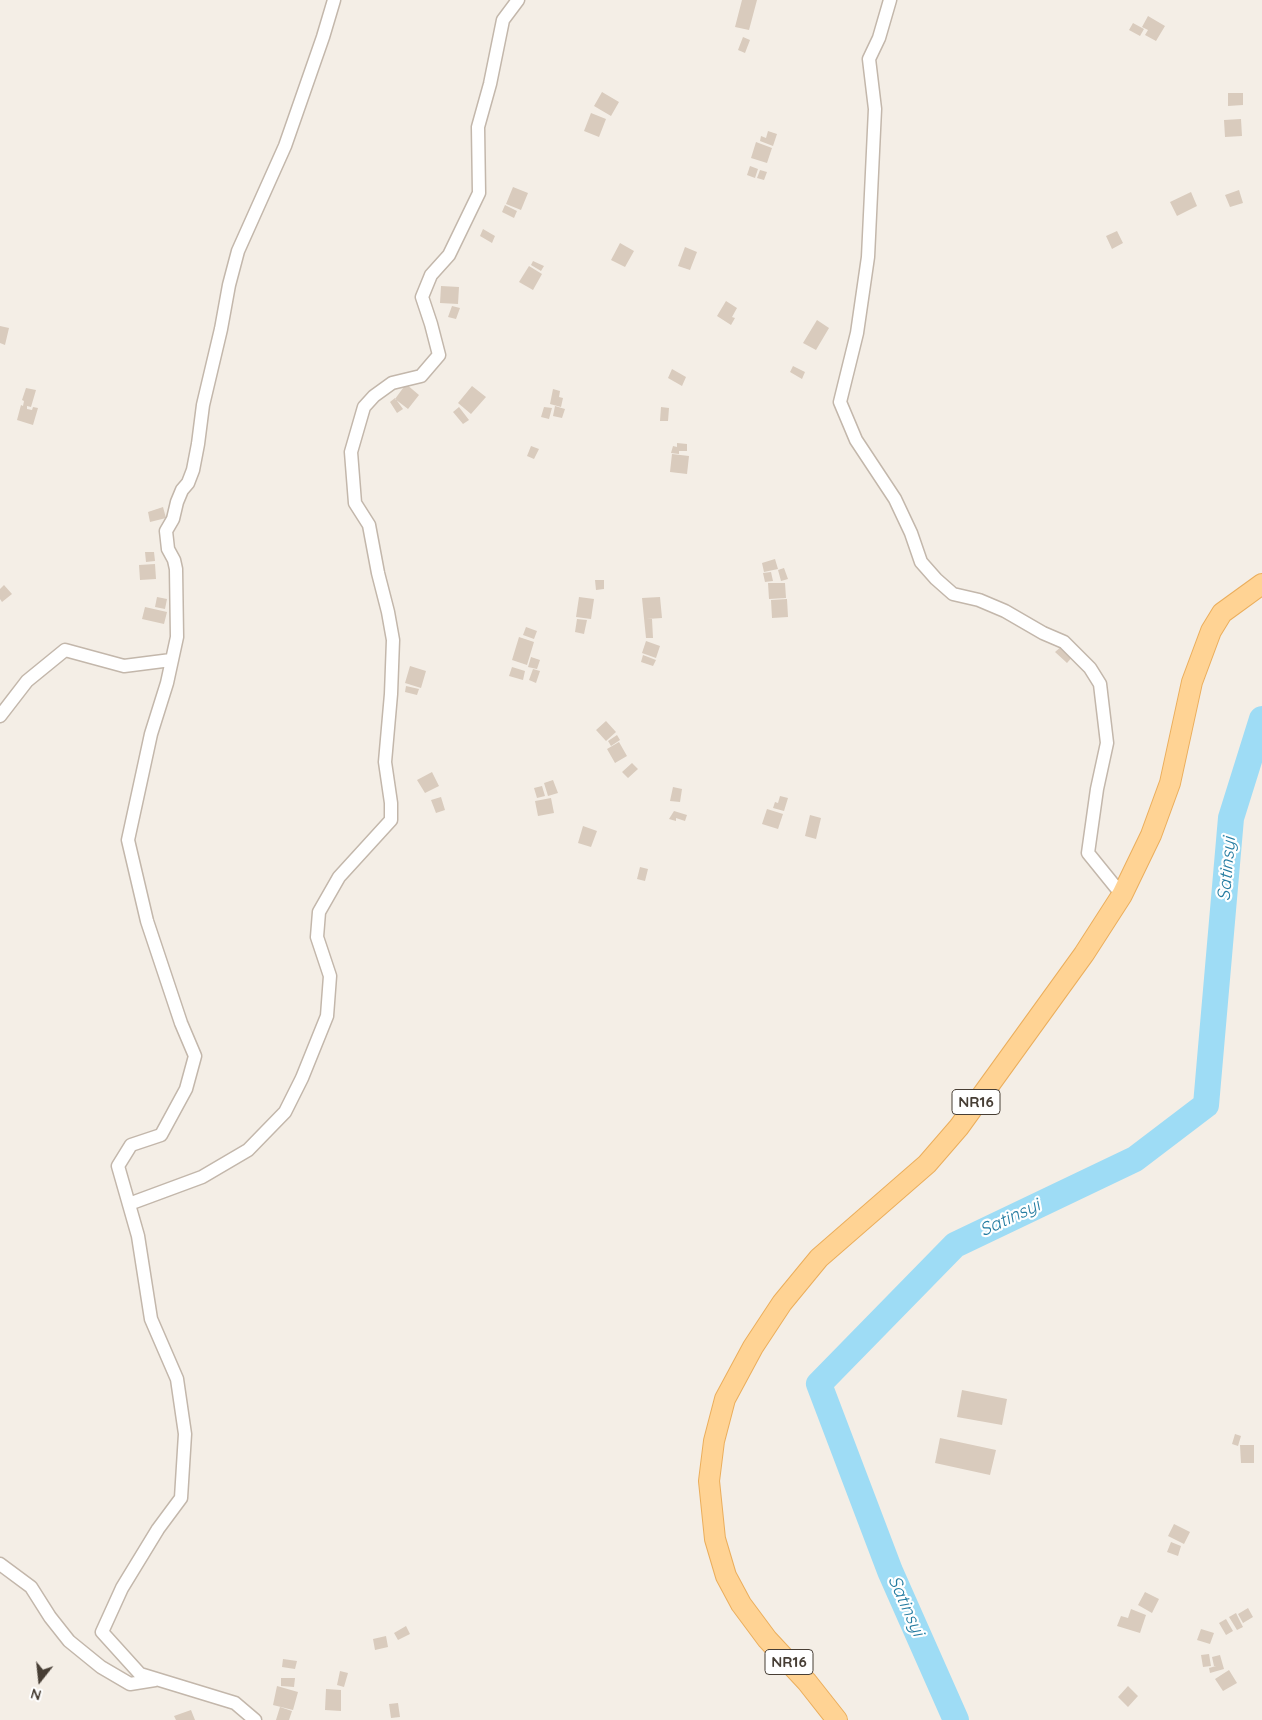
<!DOCTYPE html>
<style>
body{margin:0}
#map{position:relative;width:1262px;height:1720px;overflow:hidden;background:#f4eee6;font-family:Quicksand,sans-serif}
canvas{display:block}
.north{position:absolute;left:15px;top:1655px;width:50px;height:50px;-webkit-text-stroke:4px #fff;paint-order:stroke;rotate:196deg;font-size:14px;font-weight:700;line-height:20px;text-align:center;color:#473e35}
.north::after{content:'';display:block;margin:auto;width:18px;height:22px;background:#473e35;clip-path:polygon(50% 0,100% 100%,50% 72%,0 100%)}
</style>
<div id="map">
<canvas width="1262" height="1720"></canvas>
<div class="north">N</div>
</div>
<script>
const ctx = document.querySelector('canvas').getContext('2d');
ctx.lineJoin = 'round';
function stroke(path, color, width, dash) { ctx.strokeStyle = color; ctx.lineWidth = width; ctx.lineCap = dash ? 'butt' : 'round'; ctx.setLineDash(dash || []); ctx.stroke(path); }
function fillPath(path, color) { ctx.fillStyle = color; ctx.fill(path, 'evenodd'); }
function label(font, color, halo, rows, align = 'center') {
  ctx.font = font + ' Quicksand,sans-serif'; ctx.lineWidth = 4.5; ctx.setLineDash([]); ctx.textBaseline = 'middle'; ctx.strokeStyle = halo; ctx.fillStyle = color; for (const [text, x, y, turn = 0] of rows) {
    ctx.save(); ctx.translate(x, y); ctx.rotate((+turn || 0) * Math.PI / 180); ctx.textAlign = isNaN(turn) ? turn : align; if (halo) ctx.strokeText(text, 0, 0); ctx.fillText(text, 0, 0); ctx.restore();
  }
}
const river = new Path2D(`
 M956,1720l-66,-149 -71,-187 136,-139 180,-86 71,-54 25,-287 31,-99`);
const building = new Path2D(`
 M742,0h15l-8,30 -14,-3z
 M1148,16l17,10 -9,15 -11,-6 3,-5 -6,-3z
 M1133,23l11,6 -4,7 -11,-6z
 M743,37l7,3 -5,13 -7,-3z
 M602,92l17,10 -8,14 -17,-10z
 M1228,93h15v12l-15,1z
 M591,113l15,6 -7,18 -15,-6z
 M1241,119l1,17 -17,1 -1,-17z
 M768,131l9,3 -4,12 -13,-5 1,-5 5,2z
 M756,142l16,6 -5,15 -16,-5z
 M750,166l8,3 -3,9 -8,-3z
 M760,170l7,2 -3,8 -7,-2z
 M513,187l15,6 -7,17 -15,-6z
 M1239,190l4,13 -13,4 -5,-12z
 M1191,192l6,14 -20,10 -7,-14z
 M505,205l12,6 -3,7 -12,-6z
 M483,229l12,7 -3,7 -12,-7z
 M1117,231l6,12 -11,6 -6,-13z
 M620,243l14,8 -9,16 -14,-7z
 M685,247l12,5 -7,18 -12,-4z
 M533,261l11,5 -3,5 -10,-6z
 M529,266l13,8 -9,16 -14,-8z
 M441,286l18,1 -1,17 -18,-1z
 M726,301l11,7 -5,9 3,1 -4,7 -14,-9z
 M452,306l8,2 -4,11 -8,-2z
 M817,320l12,8 -13,22 -13,-7z
 M0,326l9,2 -4,17 -5,-2z
 M793,366l12,6 -3,7 -12,-7z
 M672,369l14,8 -4,9 -14,-8z
 M406,384l13,11 -11,14 -13,-10z
 M472,386l14,11 -15,17 -13,-11z
 M26,388l10,2 -5,17 -4,-1v3l5,1 1,-3 5,1 -5,17 -16,-5 4,-15 2,1 1,-5 -2,-1z
 M553,389l7,2 -1,6 4,1 -2,9 -11,-3z
 M395,398l8,11 -6,4 -7,-11z
 M555,406l10,3 -3,9 -9,-2z
 M459,407l10,13 -6,4 -10,-12z
 M544,407l8,1 -3,11 -8,-2z
 M661,407l8,1 -1,13h-8z
 M677,443l10,1v7h-8v3l-8,-1 2,-7 4,1z
 M531,446l8,3 -5,10 -7,-3z
 M672,454l17,2 -2,18 -17,-2z
 M163,507l3,11 -16,4 -2,-10z
 M145,552h9l1,9 -9,1z
 M775,559l3,10 -14,3 -2,-9z
 M155,564l1,15 -16,1 -1,-15z
 M784,568l4,11 -7,2 -3,-11z
 M771,572l2,9 -8,1 -2,-9z
 M595,580h9v9l-8,1z
 M768,583h17l1,15 -17,1z
 M4,585l8,9 -10,8 -2,-3v-10z
 M157,597l10,2 -2,10 -10,-2z
 M579,597l15,2 -3,20 -15,-2z
 M660,597l2,21 -15,1h5l1,19h-7l-4,-40z
 M787,599l1,18 -16,1 -1,-18z
 M145,607l22,5 -3,12 -22,-5z
 M577,619l10,1 -3,14 -9,-2z
 M526,627l11,4 -3,8 -11,-4z
 M519,637l15,5 -7,23 -15,-5z
 M646,641l14,5 -4,12 -14,-5z
 M1063,645l11,10 -7,8 -12,-11z
 M643,655l13,5 -3,6 -12,-4z
 M531,657l9,3 -3,9 -9,-2z
 M410,666l16,5 -5,17 -16,-5z
 M512,667l13,4 -2,9 -14,-4z
 M533,669l7,2 -4,12 -7,-3z
 M406,686l13,3 -2,6 -12,-3z
 M606,721l10,11 -10,9 -10,-11z
 M617,735l3,5 -9,6 -3,-5z
 M619,742l8,14 -12,7 -8,-14z
 M632,763l6,6 -10,9 -6,-6z
 M432,772l7,14 -14,7 -8,-13z
 M553,780l5,13 -10,3 -4,-13z
 M542,786l3,10 -8,2 -3,-10z
 M673,787l9,2 -2,13 -10,-1z
 M780,796l8,2 -4,13 -11,-3 2,-6 3,1z
 M441,797l4,13 -9,3 -5,-13z
 M551,798l3,15 -16,3 -3,-15z
 M767,809l16,5 -5,15 -16,-5z
 M674,811l13,4 -2,6 -9,-3v3l-7,-2z
 M810,815l11,3 -5,21 -11,-3z
 M583,826l14,5 -6,16 -13,-4z
 M640,867l8,2 -3,12 -8,-2z
 M962,1390l45,9 -5,26 -45,-8z
 M1235,1434l6,2 -3,10 -6,-2z
 M940,1438l56,12 -6,25 -55,-12z
 M1240,1445h14v18h-13z
 M1174,1524l16,8 -6,12 -16,-8z
 M1171,1542l10,4 -3,10 -11,-4z
 M1145,1592l14,7 -7,14 -14,-8z
 M1248,1608l5,9 -10,6 -5,-9z
 M1131,1609l15,6 -6,18 -23,-7 4,-10 7,2z
 M1236,1613l7,14 -6,3 -8,-13z
 M1226,1619l7,12 -7,4 -7,-12z
 M406,1626l4,8 -12,6 -4,-7z
 M1201,1629l13,4 -4,11 -13,-4z
 M386,1636l2,11 -13,3 -2,-11z
 M1209,1654l2,12 -8,1 -2,-12z
 M1220,1655l4,14 -14,4 -1,-5 7,-2h-2l-2,-9z
 M283,1659l14,2 -2,8 -13,-2z
 M1229,1670l8,13 -14,8 -8,-12z
 M340,1671l8,2 -4,14 -7,-2z
 M281,1678h14l-1,9 -13,-1z
 M277,1686l21,6 -5,18 -20,-5z
 M1128,1686l10,10 -10,11 -10,-10z
 M326,1689l15,1v21l-16,-1z
 M398,1703l2,14 -9,1 -2,-14z
 M280,1707l12,4 -3,9h-13z
 M191,1710l4,10h-19l-2,-4z`);
const minor = new Path2D(`
 M890,0l-11,38 -10,21 6,50 -7,148 -11,76 -17,69 16,38 39,59 16,34 10,29 15,17 17,15 26,6 26,11 38,22 21,9 26,26 10,16 7,59 -10,46 -9,64 34,42
 M0,716l27,-35 38,-31 59,16 47,-6
 M129,1204l73,-27 46,-27 37,-38 17,-34 25,-62 3,-40 -13,-39 2,-25 20,-35 52,-57v-17l-6,-41 6,-68 2,-54 -5,-28 -10,-39 -9,-48 -14,-22 -4,-51 13,-45 10,-11 18,-13 29,-7 18,-21 -8,-31 -9,-27 9,-22 18,-20 30,-62 -1,-66 12,-43 13,-64 15,-20
 M0,1564l31,23 19,30 19,24 32,26 29,17 25,-4
 M255,1720l-20,-17 -95,-29 -38,-42 20,-44 36,-59 23,-31 4,-64 -8,-55 -26,-60 -13,-83 -20,-70 13,-21 30,-10 25,-46 9,-33 -14,-33 -34,-102 -19,-81 23,-106 16,-51 10,-46 -1,-68 -2,-9 -6,-11 -2,-18 7,-12 4,-17 5,-12 6,-7 5,-13 5,-26 5,-39 18,-76 8,-44 9,-34 47,-105 38,-109 11,-37`);
const primary = new Path2D(`
 M837,1720l-30,-38 -40,-43 -26,-35 -15,-28 -11,-37 -6,-58 5,-40 11,-42 28,-52 29,-44 37,-45 108,-94 32,-37 125,-173 38,-59 29,-60 19,-52 22,-101 19,-51 11,-18 40,-29`);
const shields = [
 [976,1102,48],
 [789,1662,48]
];
const shieldNames = [
 ["NR16",976,1102],
 ["NR16",789,1662]
];
const waterNames = [
 ["Satinsyi",1227,869,-85],
 ["Satinsyi",1010,1218,-25],
 ["Satinsyi",906,1606,66]
];
stroke(river, '#9edcf5', 26);
fillPath(building, '#d9cbbd');
stroke(minor, '#c3b7ab', 15);
stroke(primary, '#ebae5c', 22);
stroke(minor, '#fff', 12);
stroke(primary, '#ffd394', 20);
for (const [x, y, w] of shields) { const box = new Path2D(); box.roundRect(x - w / 2, y - 12.5, w, 25, 4); ctx.fillStyle = '#fff'; ctx.fill(box); stroke(box, '#473e35', 1); }
label('bold 15px', '#473e35', null, shieldNames);
label('italic 18px', '#247ca1', '#fff', waterNames);
</script>
